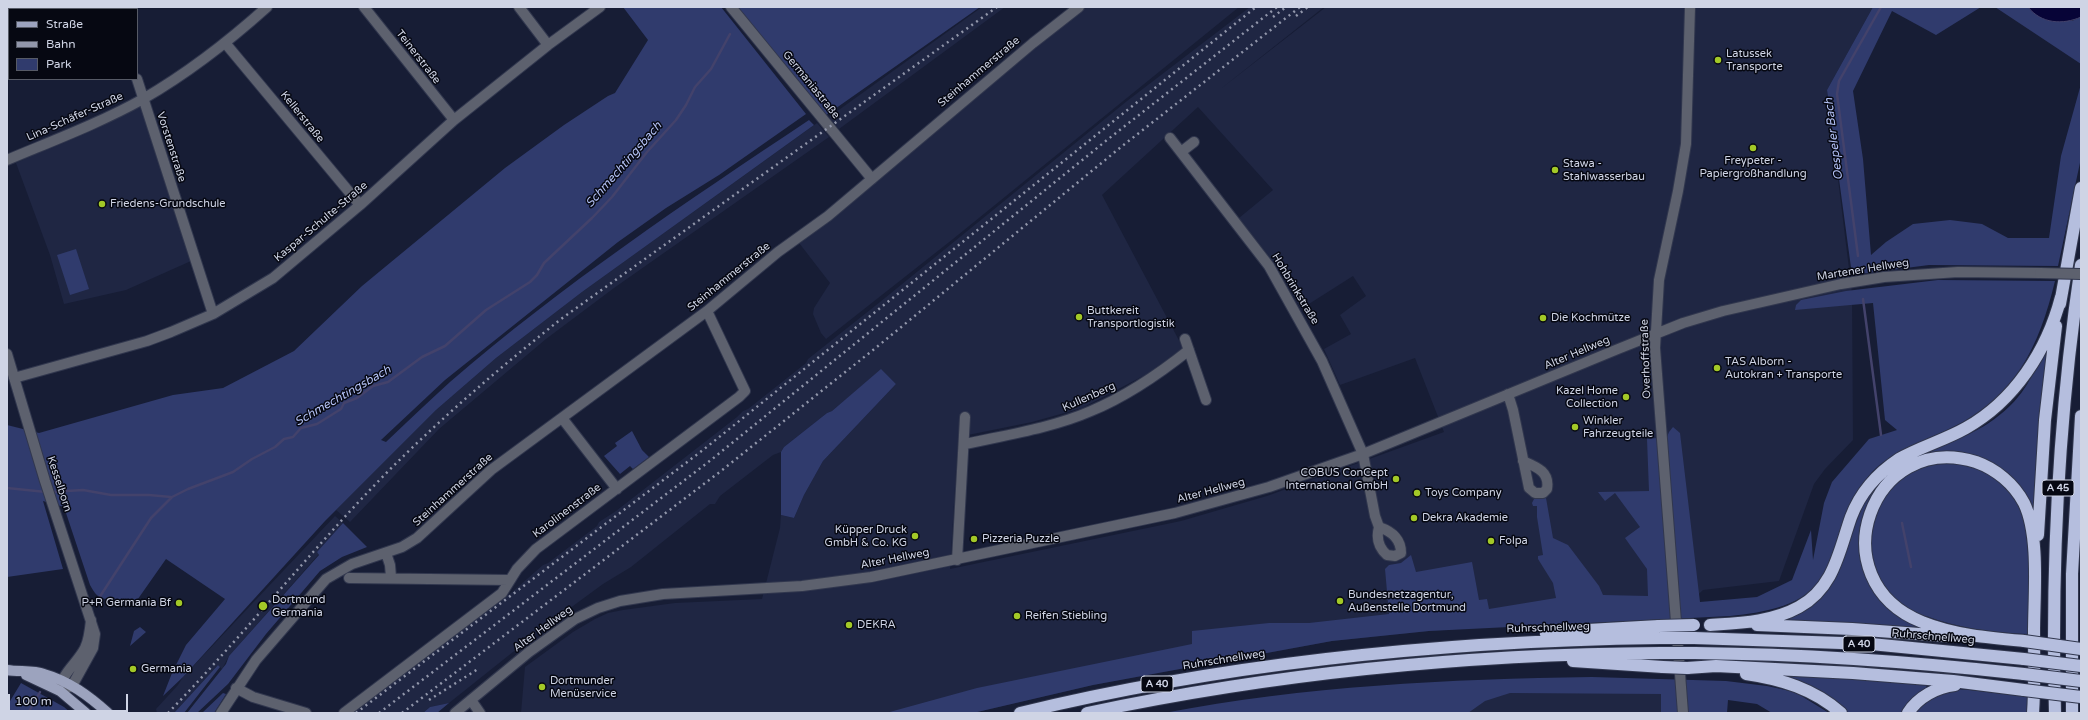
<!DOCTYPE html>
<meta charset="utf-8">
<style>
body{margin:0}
#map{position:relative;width:2088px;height:720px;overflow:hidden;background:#171d35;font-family:"Varela Round",sans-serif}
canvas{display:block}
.frame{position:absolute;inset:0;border:8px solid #cfd4e5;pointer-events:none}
.legend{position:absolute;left:8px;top:8px;width:130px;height:72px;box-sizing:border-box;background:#060812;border:1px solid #565a66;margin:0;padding:5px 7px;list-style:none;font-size:12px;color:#cfd4e5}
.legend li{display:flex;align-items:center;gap:8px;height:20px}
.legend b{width:20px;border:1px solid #565a66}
.scale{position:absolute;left:8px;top:694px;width:120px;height:18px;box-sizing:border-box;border:2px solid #cfd4e5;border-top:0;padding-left:5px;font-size:12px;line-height:14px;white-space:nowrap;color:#cfd4e5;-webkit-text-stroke:3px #060812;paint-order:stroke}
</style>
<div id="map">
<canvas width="2088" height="720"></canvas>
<div class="frame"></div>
<ul class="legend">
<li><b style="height:5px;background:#9ca3be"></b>Straße</li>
<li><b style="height:5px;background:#9297ab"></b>Bahn</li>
<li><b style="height:11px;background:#303b6d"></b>Park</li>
</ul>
<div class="scale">100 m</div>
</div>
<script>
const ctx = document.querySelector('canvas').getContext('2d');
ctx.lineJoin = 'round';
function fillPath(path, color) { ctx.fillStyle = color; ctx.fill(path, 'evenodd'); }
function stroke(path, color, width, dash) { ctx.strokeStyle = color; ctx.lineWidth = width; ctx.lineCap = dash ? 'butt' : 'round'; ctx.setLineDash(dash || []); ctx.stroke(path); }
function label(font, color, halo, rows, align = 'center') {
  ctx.font = font + ' "Varela Round",sans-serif'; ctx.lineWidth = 3; ctx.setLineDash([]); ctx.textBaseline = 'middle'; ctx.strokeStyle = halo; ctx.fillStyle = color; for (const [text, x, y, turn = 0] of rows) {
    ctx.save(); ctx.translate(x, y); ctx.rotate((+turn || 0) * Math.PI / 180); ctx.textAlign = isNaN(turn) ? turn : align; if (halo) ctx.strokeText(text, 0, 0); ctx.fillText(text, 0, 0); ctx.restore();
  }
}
const built = new Path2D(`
 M982,7h23l-166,122 -10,-12z
 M1079,7h160l-286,232 -127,100 -5,-6 -8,-19 1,-6 16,-25 -34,-44z
 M1250,7h74l-106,84 108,-84h547l-46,83 25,203 1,147 -28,29 -11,15 -35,97 -76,9 -25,24 -249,17 -97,10 -239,44 -120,28h-452l4,-46 48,-35 22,-13 13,-6 15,-3 52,-7 87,-4 18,-71 1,-13 13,3 10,-23 19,-34 73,-77 -15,-14 -49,41 -5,2 -43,34 -3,5 -8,3 -53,41 -5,8h-5l-79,63 -28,17 -60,44 -94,75 -19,4 -7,6h-72l160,-120 32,-28 5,-2 49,-37 2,-4 17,-11 121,-94 6,-6 5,-2 58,-46 2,-4 72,-57 247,-201zM1198,107l75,83 -34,28 37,47 25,44 52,-33 13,20 -26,19 11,19 -27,15 16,36 75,-27 29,74 -177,64 -86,25 -231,48 8,-132 74,-15 50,-14 65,-34 36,-26 -81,-153z
 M141,106l50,155 -65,29 -62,14 -14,-49 -34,-92z
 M817,123l12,14 -215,151 -68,51 -107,90 -89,93 -14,-12 100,-100 60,-52 86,-66z
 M335,516l8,7 -26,29 2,2 -90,102 -7,13 -4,-4 -44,48h-17l-1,-4 22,-24 5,-8z
 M1509,691h155l2,22h-287z`);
const green = new Path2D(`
 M623,7h98l85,107 -87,61 -53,33 -48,34 -173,138 -64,60 5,2c21,-20 42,-40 64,-60 112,-97 236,-180 359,-262l5,5 -232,167 -86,66 -60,52 -111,111 -142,156 -20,19 9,-23 14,-28 39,-46 -59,-40 -33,47 -23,-4v-3c-11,1 -15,-5 -20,-14l-26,-78 -21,-6 20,68 -56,8v-152l32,8 134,-38 50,-7 71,-37 68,-65 143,-118 59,-43 44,-29 7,-3 33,-53z
 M731,7h249l-158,111z
 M1873,7h108l-45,28 -44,-24 -39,80 10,68 8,96 15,-13 27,-18 37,-4 32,4 26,14h41l12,-82 20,-72v74l-23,108 -129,-1 -77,10 -25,-185z
 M1995,7h33l2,2 42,12 9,-4v47z
 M76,249l13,40 -19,6 -13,-40z
 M1938,280l117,1c-16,66 -40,117 -104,147 -28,14 -57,22 -79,44 -16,18 -25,38 -32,61 -5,13 -9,27 -15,40 -19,34 -60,39 -95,43l-301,15 -97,10 -239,44 -120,28h-87l91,-25 215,-44v-13l77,-8h40l80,-9 -4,-45 4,-4 12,-2 10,-8 5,17 56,-10 7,38 8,-1 2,10 67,-11 -3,-15 -15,-24v-3l5,-1 -6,-38v-11h-4l-1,-3 2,-4 12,-1 7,40 15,7 31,41 4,9 45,1 -1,-27 -22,-31 15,-11 -25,-34 -10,8 -7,-9 51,-1 -2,-52 20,-2 2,-5 4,-5 7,6 20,169 57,-5 35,-17 19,-50 2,30 11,-57 8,-21 37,-43 28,-9 -12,-10 -12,-117 -78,7 1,-5 5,-5 45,-9z
 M2048,343l2,12 -14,152 -11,11 3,35v81c-34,-1 -70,-6 -102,-18l-8,10 -11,4 -116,-8 -4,-6c11,-6 28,-13 36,-22 30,-31 26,-82 57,-113 26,-26 62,-33 93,-49 19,-9 40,-26 51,-43 8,-11 17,-33 24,-46z
 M881,369l15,15 -73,77 -19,34 -10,23 -13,-3v-63l3,-5 43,-34 5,-2z
 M632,431l10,19 7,7 -16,12 -3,-3 -10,8 -16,-18 13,-10 -2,-3z
 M343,523l24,24 -25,10 -22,14 -54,63 -38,50 -31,29h-10l39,-49 3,-8 90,-101 -2,-3z
 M140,627l6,5 -16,14 4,-15z
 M218,665l2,2 -36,46h-10z
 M1779,674l148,8 -1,9 20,1 9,-3 15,1 59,7v16h-184z
 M1592,677l134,4 41,5 28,6 34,21h-57l-15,-9 -29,-4 -1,13h-66v-19l-151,-1 -25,8 -17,12h-304c141,-27 284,-34 428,-36z
 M21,683l43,24 7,6h-64v-7z
 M223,693l3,1 -12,19h-12z
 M449,703l-12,10h-14l7,-6z`);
const water = new Path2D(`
 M2028,7h53v10c-18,8 -40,7 -53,-10z`);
const stream = new Path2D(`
 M1858,256l-21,-162 2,-13 42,-74
 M1863,299l18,136
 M7,488l39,4
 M51,492l32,-2 28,5h38l22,2
 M1902,523l9,44
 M99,598l52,-80 21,-21 16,-8 45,-17 19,-13 23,-12 9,-8 9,-2 8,-9 16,-4 24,-15 3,-6 13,-5 16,-12 15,-4 34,-25 23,-11 41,-36 44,-28 7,-7 7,-12 48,-45 20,-21 35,-45 29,-32 10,-15 9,-18 16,-18 19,-35
 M28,713l12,-21`);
const minor = new Path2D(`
 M114,7v2
 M364,7l90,113
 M519,7l29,38
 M731,7l141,172
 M226,44l134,161
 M137,79l76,235
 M1170,138l99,128 53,95 41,93 12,62 4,11
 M1181,152l13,-10
 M7,160c45,-19 93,-37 136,-61 45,-26 85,-57 124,-92
 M1185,339l21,61
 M7,354l38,127 50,153 -2,14 -21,38 -12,5c1,-18 17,-27 25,-43 4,-8 5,-18 6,-28
 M14,378l133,-37 24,-9 42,-18 60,-36 87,-73 94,-85 94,-75 52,-38
 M1508,394l5,16 16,78 6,5h8l4,-4c3,-17 -10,-22 -24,-28
 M562,418l55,71
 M965,444c41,-9 87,-16 126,-33 36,-15 68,-37 98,-61
 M1379,527c12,4 22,12 22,26l-6,3 -8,-1c-8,-7 -11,-17 -8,-28z
 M386,553l4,12 1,12
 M957,560l8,-143
 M349,578l160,2
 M236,688l17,9 53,16
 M471,700l9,13
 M221,713l35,-53 70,-81 26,-15 50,-17 15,-9 74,-68 216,-159 71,-59 50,-36 205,-173 46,-36
 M344,713l158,-120 15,-24 19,-20 203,-152 6,-6 -38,-80
 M455,713l74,-61 46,-33 23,-11 22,-7 43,-7 139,-8 69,-9 304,-64 94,-26 94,-33 255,-105 65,-26 40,-12 118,-27 43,-7 74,-5 82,1
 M1683,713l-28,-365 4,-68 19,-89 8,-47 4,-137`);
const major = new Path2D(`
 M7,670c12,2 26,0 37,4 25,7 45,22 64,39
 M26,675l34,16 26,22`);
const highway = new Path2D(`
 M2060,304l21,-116
 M2038,535l7,-115 11,-94
 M1710,625c30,-2 62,-3 89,-18 35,-19 40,-56 52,-90 9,-24 27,-44 48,-58 21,-12 46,-19 67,-31 48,-27 81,-77 95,-131
 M1757,625l95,4 94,7
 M1546,634l24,-3 89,-5
 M1694,638l177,6 153,15
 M2024,641c-34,-3 -70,-6 -102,-19 -105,-42 -51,-193 54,-160 20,7 38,22 48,41 16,33 10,92 10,129 0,27 1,54 -1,81
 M1695,653c110,1 220,9 329,21
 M1573,661l90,6
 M1687,668l29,-2 137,7 100,8 71,9
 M1746,674c35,5 68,15 95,39
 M1020,713c210,-51 425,-72 640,-75
 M1087,713c189,-40 381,-59 574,-60
 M1908,713c10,-16 29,-26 47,-28
 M2055,713c-4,-150 4,-300 26,-448
 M2072,713v-139l9,-158`);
const rail = new Path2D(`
 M1296,16l12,-9
 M1273,17l13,-10
 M429,700l49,-31
 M168,713c69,-71 131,-148 199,-220 60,-63 126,-120 194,-174l436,-312
 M356,713l347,-263 553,-443
 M379,713l332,-253 396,-320 170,-133
 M402,713l319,-242 157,-125 243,-199 179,-140`);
const minorBridge = new Path2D(`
 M2040,273l41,1`);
const highwayBridge = new Path2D(`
 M1659,626l35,-1
 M1660,638h34
 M2024,641l57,8
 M1661,653h34
 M2024,659l57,7
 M1663,667l24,1
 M2024,674l57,7
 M2024,690l57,7`);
const markers = [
 [1718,60,4,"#a3c927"],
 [1753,148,4,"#a3c927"],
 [1555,170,4,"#a3c927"],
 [102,204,4,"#a3c927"],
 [1079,317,4,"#a3c927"],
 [1543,318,4,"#a3c927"],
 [1717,368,4,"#a3c927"],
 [1626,397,4,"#a3c927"],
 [1575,427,4,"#a3c927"],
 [1396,479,4,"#a3c927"],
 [1417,493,4,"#a3c927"],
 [1414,518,4,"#a3c927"],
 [915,536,4,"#a3c927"],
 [974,539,4,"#a3c927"],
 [1491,541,4,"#a3c927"],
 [1340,601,4,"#a3c927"],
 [179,603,4,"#a3c927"],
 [263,606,5,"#a3c927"],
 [1017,616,4,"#a3c927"],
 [849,625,4,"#a3c927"],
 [133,669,4,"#a3c927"],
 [542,687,4,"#a3c927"]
];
const shields = [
 [2058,488,32],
 [1859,644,32],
 [1157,684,32]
];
const shieldNames = [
 ["A 45",2058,488],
 ["A 40",1859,644],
 ["A 40",1157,684]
];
const poiNames = [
 ["Latussek",1726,54],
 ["Transporte",1726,67],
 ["Freypeter -",1753,161,"center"],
 ["Papiergroßhandlung",1753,174,"center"],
 ["Stawa -",1563,164],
 ["Stahlwasserbau",1563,177],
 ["Friedens-Grundschule",110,204],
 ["Buttkereit",1087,311],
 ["Transportlogistik",1087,324],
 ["Die Kochmütze",1551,318],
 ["TAS Alborn -",1725,362],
 ["Autokran + Transporte",1725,375],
 ["Kazel Home",1618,391,"right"],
 ["Collection",1618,404,"right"],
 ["Winkler",1583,421],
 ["Fahrzeugteile",1583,434],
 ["COBUS ConCept",1388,473,"right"],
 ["International GmbH",1388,486,"right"],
 ["Toys Company",1425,493],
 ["Dekra Akademie",1422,518],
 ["Küpper Druck",907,530,"right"],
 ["GmbH & Co. KG",907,543,"right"],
 ["Pizzeria Puzzle",982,539],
 ["Folpa",1499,541],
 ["Bundesnetzagentur,",1348,595],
 ["Außenstelle Dortmund",1348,608],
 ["Dortmund",272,600],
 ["Germania",272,613],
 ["P+R Germania Bf",171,603,"right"],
 ["Reifen Stiebling",1025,616],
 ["DEKRA",857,625],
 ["Germania",141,669],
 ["Dortmunder",550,681],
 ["Menüservice",550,694]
];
const streetNames = [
 ["Teinerstraße",418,57,52],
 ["Steinhammerstraße",979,72,-40],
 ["Germaniastraße",811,85,51],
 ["Lina-Schäfer-Straße",75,117,-24],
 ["Kellerstraße",302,117,51],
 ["Vorstenstraße",171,147,72],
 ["Kaspar-Schulte-Straße",321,222,-40],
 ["Martener Hellweg",1863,270,-9],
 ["Steinhammerstraße",729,277,-39],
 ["Hohbrinkstraße",1295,289,59],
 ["Alter Hellweg",1577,353,-23],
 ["Overhoffstraße",1646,359,-92],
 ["Kullenberg",1089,397,-24],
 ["Kesselborn",59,484,72],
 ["Steinhammerstraße",453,490,-42],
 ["Alter Hellweg",1211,491,-15],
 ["Karolinenstraße",567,511,-37],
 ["Alter Hellweg",895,559,-11],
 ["Ruhrschnellweg",1548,628,-2],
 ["Alter Hellweg",543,629,-36],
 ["Ruhrschnellweg",1933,637,5],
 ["Ruhrschnellweg",1224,660,-9]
];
const waterNames = [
 ["Oespeler Bach",1834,139,-97],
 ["Schmechtingsbach",624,165,-49],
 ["Schmechtingsbach",343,396,-30]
];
fillPath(built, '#1f2643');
fillPath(green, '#303b6d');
fillPath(water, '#070437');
stroke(water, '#43426b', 1);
stroke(stream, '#43426b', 2.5);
stroke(minor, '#31374e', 12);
stroke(major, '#31374e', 12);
stroke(highway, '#31374e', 14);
stroke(minor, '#5d616e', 10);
stroke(major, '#9ca3be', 10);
stroke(highway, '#b5bede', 12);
stroke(rail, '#9297ab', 2.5, [2, 4]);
stroke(minorBridge, '#31374e', 12, []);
stroke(highwayBridge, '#31374e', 14, []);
stroke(minorBridge, '#5d616e', 10);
stroke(highwayBridge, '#b5bede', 12);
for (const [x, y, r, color] of markers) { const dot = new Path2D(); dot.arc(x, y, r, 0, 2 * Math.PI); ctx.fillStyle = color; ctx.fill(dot); stroke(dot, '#060812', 1.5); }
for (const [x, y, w] of shields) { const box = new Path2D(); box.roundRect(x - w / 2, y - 8, w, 16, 3); ctx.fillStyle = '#060812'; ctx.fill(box); stroke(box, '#cfd4e5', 1); }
label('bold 10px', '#cfd4e5', null, shieldNames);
label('11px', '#cfd4e5', '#060812', poiNames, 'left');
label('11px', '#cfd4e5', '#060812', streetNames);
label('italic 12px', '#b4c2f6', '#060812', waterNames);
</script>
